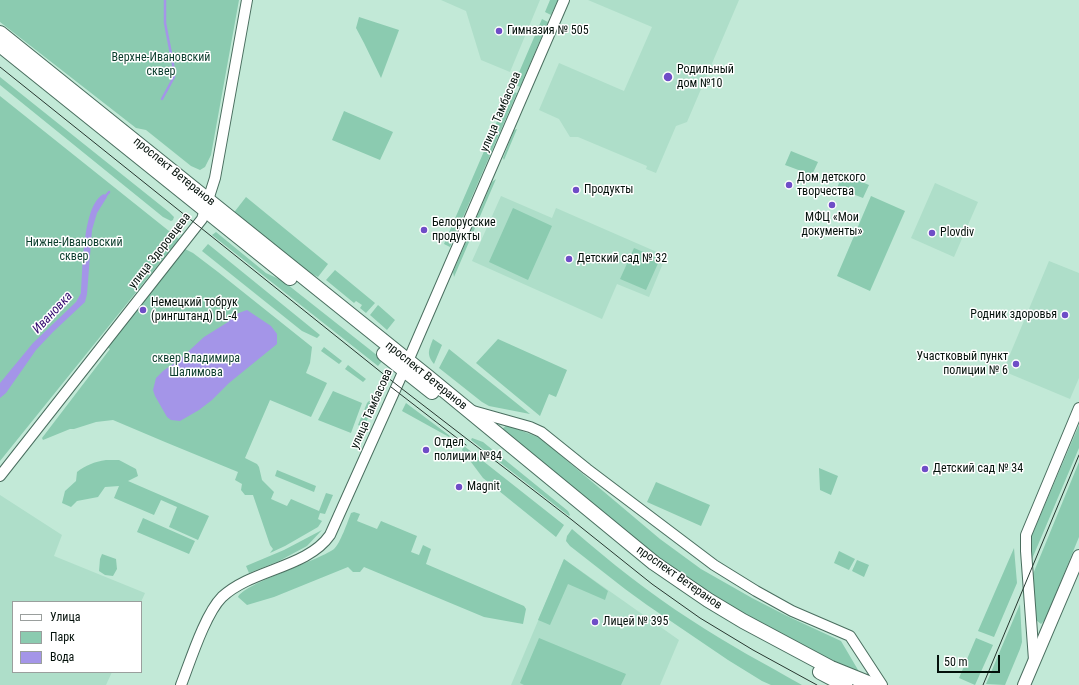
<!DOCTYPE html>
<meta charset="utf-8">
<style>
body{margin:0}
#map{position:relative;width:1079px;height:685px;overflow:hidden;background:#c2e9d7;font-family:"Roboto Condensed",sans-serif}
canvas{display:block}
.legend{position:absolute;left:12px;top:601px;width:130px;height:72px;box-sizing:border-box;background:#fff;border:1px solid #9a9f9d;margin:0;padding:5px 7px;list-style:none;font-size:12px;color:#03100a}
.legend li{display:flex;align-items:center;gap:8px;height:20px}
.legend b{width:20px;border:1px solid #9a9f9d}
.scale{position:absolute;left:937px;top:655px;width:63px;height:18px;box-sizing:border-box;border:2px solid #03100a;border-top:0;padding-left:5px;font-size:12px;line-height:14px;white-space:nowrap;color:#03100a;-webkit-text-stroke:3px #fff;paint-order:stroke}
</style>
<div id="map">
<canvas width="1079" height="685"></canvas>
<ul class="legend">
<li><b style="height:5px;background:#fff"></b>Улица</li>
<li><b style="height:11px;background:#8bcbb0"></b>Парк</li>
<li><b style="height:11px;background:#a495e8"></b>Вода</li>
</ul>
<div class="scale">50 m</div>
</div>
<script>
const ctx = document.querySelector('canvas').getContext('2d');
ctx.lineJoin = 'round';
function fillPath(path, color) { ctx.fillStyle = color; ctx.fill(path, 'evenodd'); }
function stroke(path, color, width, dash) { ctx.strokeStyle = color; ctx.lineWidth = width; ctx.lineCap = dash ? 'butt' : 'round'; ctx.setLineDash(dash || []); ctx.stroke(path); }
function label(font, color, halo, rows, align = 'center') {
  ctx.font = font + ' "Roboto Condensed",sans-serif'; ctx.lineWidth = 3; ctx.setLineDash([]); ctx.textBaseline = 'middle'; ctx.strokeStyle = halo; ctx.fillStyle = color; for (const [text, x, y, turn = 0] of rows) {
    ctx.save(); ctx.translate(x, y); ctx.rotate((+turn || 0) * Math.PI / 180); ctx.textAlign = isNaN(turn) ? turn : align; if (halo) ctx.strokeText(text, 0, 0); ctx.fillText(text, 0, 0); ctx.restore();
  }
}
const built = new Path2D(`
 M441,0h99l-30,72 -29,-12 -15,-49z
 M588,0h151l-52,122 -11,4 -20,47 -10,-4 1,-3 -69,-29h-8l-11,-18 -20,-9 20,-47 65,28 28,-64z
 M935,183l43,19 -24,55 -43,-19z
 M501,196l51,22 4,-10 110,48 -17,41 -32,-13 -15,35 -130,-58z
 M1049,261l30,12v105l-9,21 -67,-28z
 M0,495l62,40 -8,21 91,37 -4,9h-128v70h99l-6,13h-106z
 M564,559l115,81 -19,45h-149z`);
const green = new Path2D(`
 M0,0h239l-28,155 -6,12 -5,3 -9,-4 -45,-36 -10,-2 -136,-106z
 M550,0h8l-7,15 -6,-3z
 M359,17l40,13 -18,48 -17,-35 -8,-15z
 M542,19l6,3 -28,65 -6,-3z
 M0,77l169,135 5,5 -1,3 -2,1 -8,-4 -163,-132z
 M510,91l7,2 -67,154 -6,-3z
 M0,96l179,143 -179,222z
 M344,111l49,21 -13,28 -48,-20z
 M517,129l-13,31 -1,-2 11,-28z
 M791,151l27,11 -6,13 -27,-10z
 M843,174l26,11 -6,13 -26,-10z
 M496,179l-42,98 -1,-5 39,-90z
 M871,196l34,15 -35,80 -33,-15z
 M246,197l82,67 -10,13 -22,-11 -64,-51z
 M513,208l39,18 -24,54 -39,-18z
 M216,232l50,41 17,8 100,79 -5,6 -166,-131z
 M208,244l112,91 -3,3 -15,-7 -100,-80z
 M634,248l26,11 -14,31 -26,-11z
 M185,249l8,4 25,19 94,75 -2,16 -4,10 21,10 -16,34 -41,-17 -25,58 12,6 2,3 3,13 12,12 -3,7 16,7 4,-7 28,12 7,-18 7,2 -8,19 -5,-1 -2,6 4,2 -4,6 -33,19 -15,7 3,-4 -3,-4 -17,-50h-8l-4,-5 1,-6 -7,-4 3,-8 -73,-30 -52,-22 -17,2 -22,7h-4l-27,11 -1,-2 68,-89 -3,-2z
 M335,270l40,33 -9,10 -6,-5 2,-3 -6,-4 -2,2 -28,-23z
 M378,305l17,15 -8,10 -17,-15z
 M433,339l9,6 -8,19c-8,-10 -5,-14 -1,-25z
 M498,339l69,31 -11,27 -7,-3 -9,22 -64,-53z
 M324,347l18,14 -3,3 -18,-13z
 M449,349l81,65 -41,-8 -7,-4 -43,-34z
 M348,365l18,14 -3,3 -18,-13z
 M333,391l29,12 -11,30 -33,-13z
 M369,401l4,1v3l-9,23 -6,-3 9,-22z
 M406,403l44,33 -1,1 -47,-26z
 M507,425l33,13 120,101 41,30 51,29 35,18 54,25 20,34 -118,-60 -81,-52 -161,-133z
 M1079,425v23l-47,111 -1,-14 1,-10z
 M472,438l11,4 85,69 2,4 -1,1 -98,-76z
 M464,446l100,79 -8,12 -73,-59 -21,-28z
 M106,460h13l17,9 2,7 -10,5 81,35 -11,24 -29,-13 8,-20 -16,-7 -7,15 -40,-17 5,-12 -14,1 -7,10 -21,4 -6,6 -9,-4 3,-12 11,-10 1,-9c9,-7 17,-10 29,-12z
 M1079,462v75l-34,83 -4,4 -5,-4 -3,-46z
 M819,468l19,8 -7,19 -11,-5z
 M277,470l39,16 -2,6 -39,-16z
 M656,482l54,23 -9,21 -54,-24z
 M354,512l6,2 -3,7 20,8 4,-8 36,15 -6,16 8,3 4,-10 8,4 -5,15 98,42 2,3 -3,15 -39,-7 -120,-50 -4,5h-7l-5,-5 -74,30 -27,8 -9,-8c7,-14 78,-35 96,-48 6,-5 14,-28 17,-36z
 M143,518l52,23 -6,13 -52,-22z
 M572,529c38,33 77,64 119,91 36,24 74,44 111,65h-31l-9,-4 -34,-21 -81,-55 -22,-16 -55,-43 -4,-5 1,-5z
 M322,530l-15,16 -28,15 -30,12 -3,-7 38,-16z
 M1014,548l3,35 -23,54 -16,-6z
 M839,551l16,8 -6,11 -15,-7z
 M102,554l14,5 1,10 -4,7 -8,-1 -6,-4 1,-12z
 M564,559l44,32 -3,9 -37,-16 -18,41 -12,-5z
 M857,560l12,5 -5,12 -12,-6z
 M1020,604l2,38 -2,7 -15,36 -19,-1z
 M539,638l87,36 -5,11h-97l-4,-2z
 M976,638l17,7 -18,40 -16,-7z`);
const water = new Path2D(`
 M104,194l3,3 -10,16 -5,17 -5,64 -2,8 -32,30 -17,18 -30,43 -6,5v-15l33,-40 43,-41 5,-9c2,-22 1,-89 23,-99z
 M247,310l24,16 6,8v10l-48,39 -17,17 -13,10 -19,11 -9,-1 -4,-3 -12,-21 -2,-6 3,-12 7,-7 16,-11 25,-23 24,-15 8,-8z`);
const stream = new Path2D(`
 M162,99l12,-22 -1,-13 -8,-41v-23
 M104,198l5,-6`);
const minor = new Path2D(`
 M473,411l57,16 11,5 46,37 127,96 42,26 36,20 58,25 32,49
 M0,476l202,-257 13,-41 32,-178
 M1034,660l-8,-109v-16l53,-127
 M181,685c9,-23 24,-71 41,-88 30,-28 85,-29 108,-62l78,-174 156,-361`);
const tertiary = new Path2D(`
 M1024,685l55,-129`);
const secondary = new Path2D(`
 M0,33l428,344 226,186 54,37 35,21 88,47 42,17
 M0,45l290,233
 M384,354l48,38
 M820,672l25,13`);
const tram = new Path2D(`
 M0,67l397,318 175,135 80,64 48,34 53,32 64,35
 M391,387l75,58
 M983,685l96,-230`);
const markers = [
 [499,31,4,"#6f4dc7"],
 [668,77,5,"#6f4dc7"],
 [789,185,4,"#6f4dc7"],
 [576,190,4,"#6f4dc7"],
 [832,205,4,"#6f4dc7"],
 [424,230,4,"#6f4dc7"],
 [932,233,4,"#6f4dc7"],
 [569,259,4,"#6f4dc7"],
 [143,310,4,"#6f4dc7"],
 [1065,315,4,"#6f4dc7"],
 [1016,364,4,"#6f4dc7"],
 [426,450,4,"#6f4dc7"],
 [925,469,4,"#6f4dc7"],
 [459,487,4,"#6f4dc7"],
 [595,622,4,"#6f4dc7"]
];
const poiNames = [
 ["Гимназия № 505",507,31],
 ["Родильный",677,70],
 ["дом №10",677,84],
 ["Дом детского",797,178],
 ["творчества",797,192],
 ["Продукты",584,190],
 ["МФЦ «Мои",832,218,"center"],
 ["документы»",832,232,"center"],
 ["Белорусские",432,223],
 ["продукты",432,237],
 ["Plovdiv",940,233],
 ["Детский сад № 32",577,259],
 ["Немецкий тобрук",151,303],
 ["(рингштанд) DL-4",151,317],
 ["Родник здоровья",1057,315,"right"],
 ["Участковый пункт",1008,357,"right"],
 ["полиции № 6",1008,371,"right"],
 ["Отдел",434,443],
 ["полиции №84",434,457],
 ["Детский сад № 34",933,469],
 ["Magnit",467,487],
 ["Лицей № 395",603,622]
];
const parkNames = [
 ["Верхне-Ивановский",161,58],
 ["сквер",161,72],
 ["Нижне-Ивановский",74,243],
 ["сквер",74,257],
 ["сквер Владимира",196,359],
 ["Шалимова",196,373]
];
const streetNames = [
 ["улица Тамбасова",501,112,-67],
 ["проспект Ветеранов",174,172,39],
 ["улица Здоровцева",160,251,-52],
 ["проспект Ветеранов",426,376,39],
 ["улица Тамбасова",372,409,-66],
 ["проспект Ветеранов",679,578,35]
];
const waterNames = [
 ["Ивановка",53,313,-47]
];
fillPath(built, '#aedec9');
fillPath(green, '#8bcbb0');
fillPath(water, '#a495e8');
stroke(stream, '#a495e8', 2.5);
stroke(minor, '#4a6e5f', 12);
stroke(tertiary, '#4a6e5f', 14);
stroke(secondary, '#4a6e5f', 16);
stroke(minor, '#fff', 10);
stroke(tertiary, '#fff', 12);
stroke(secondary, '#fff', 14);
stroke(tram, '#273830', 1);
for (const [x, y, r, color] of markers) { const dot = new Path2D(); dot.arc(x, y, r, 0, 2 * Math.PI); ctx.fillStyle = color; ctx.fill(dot); stroke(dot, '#fff', 1.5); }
label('12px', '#03100a', '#fff', poiNames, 'left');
label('12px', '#0b3d2c', '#fff', parkNames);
label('12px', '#03100a', '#fff', streetNames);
label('italic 13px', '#320a6e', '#fff', waterNames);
</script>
